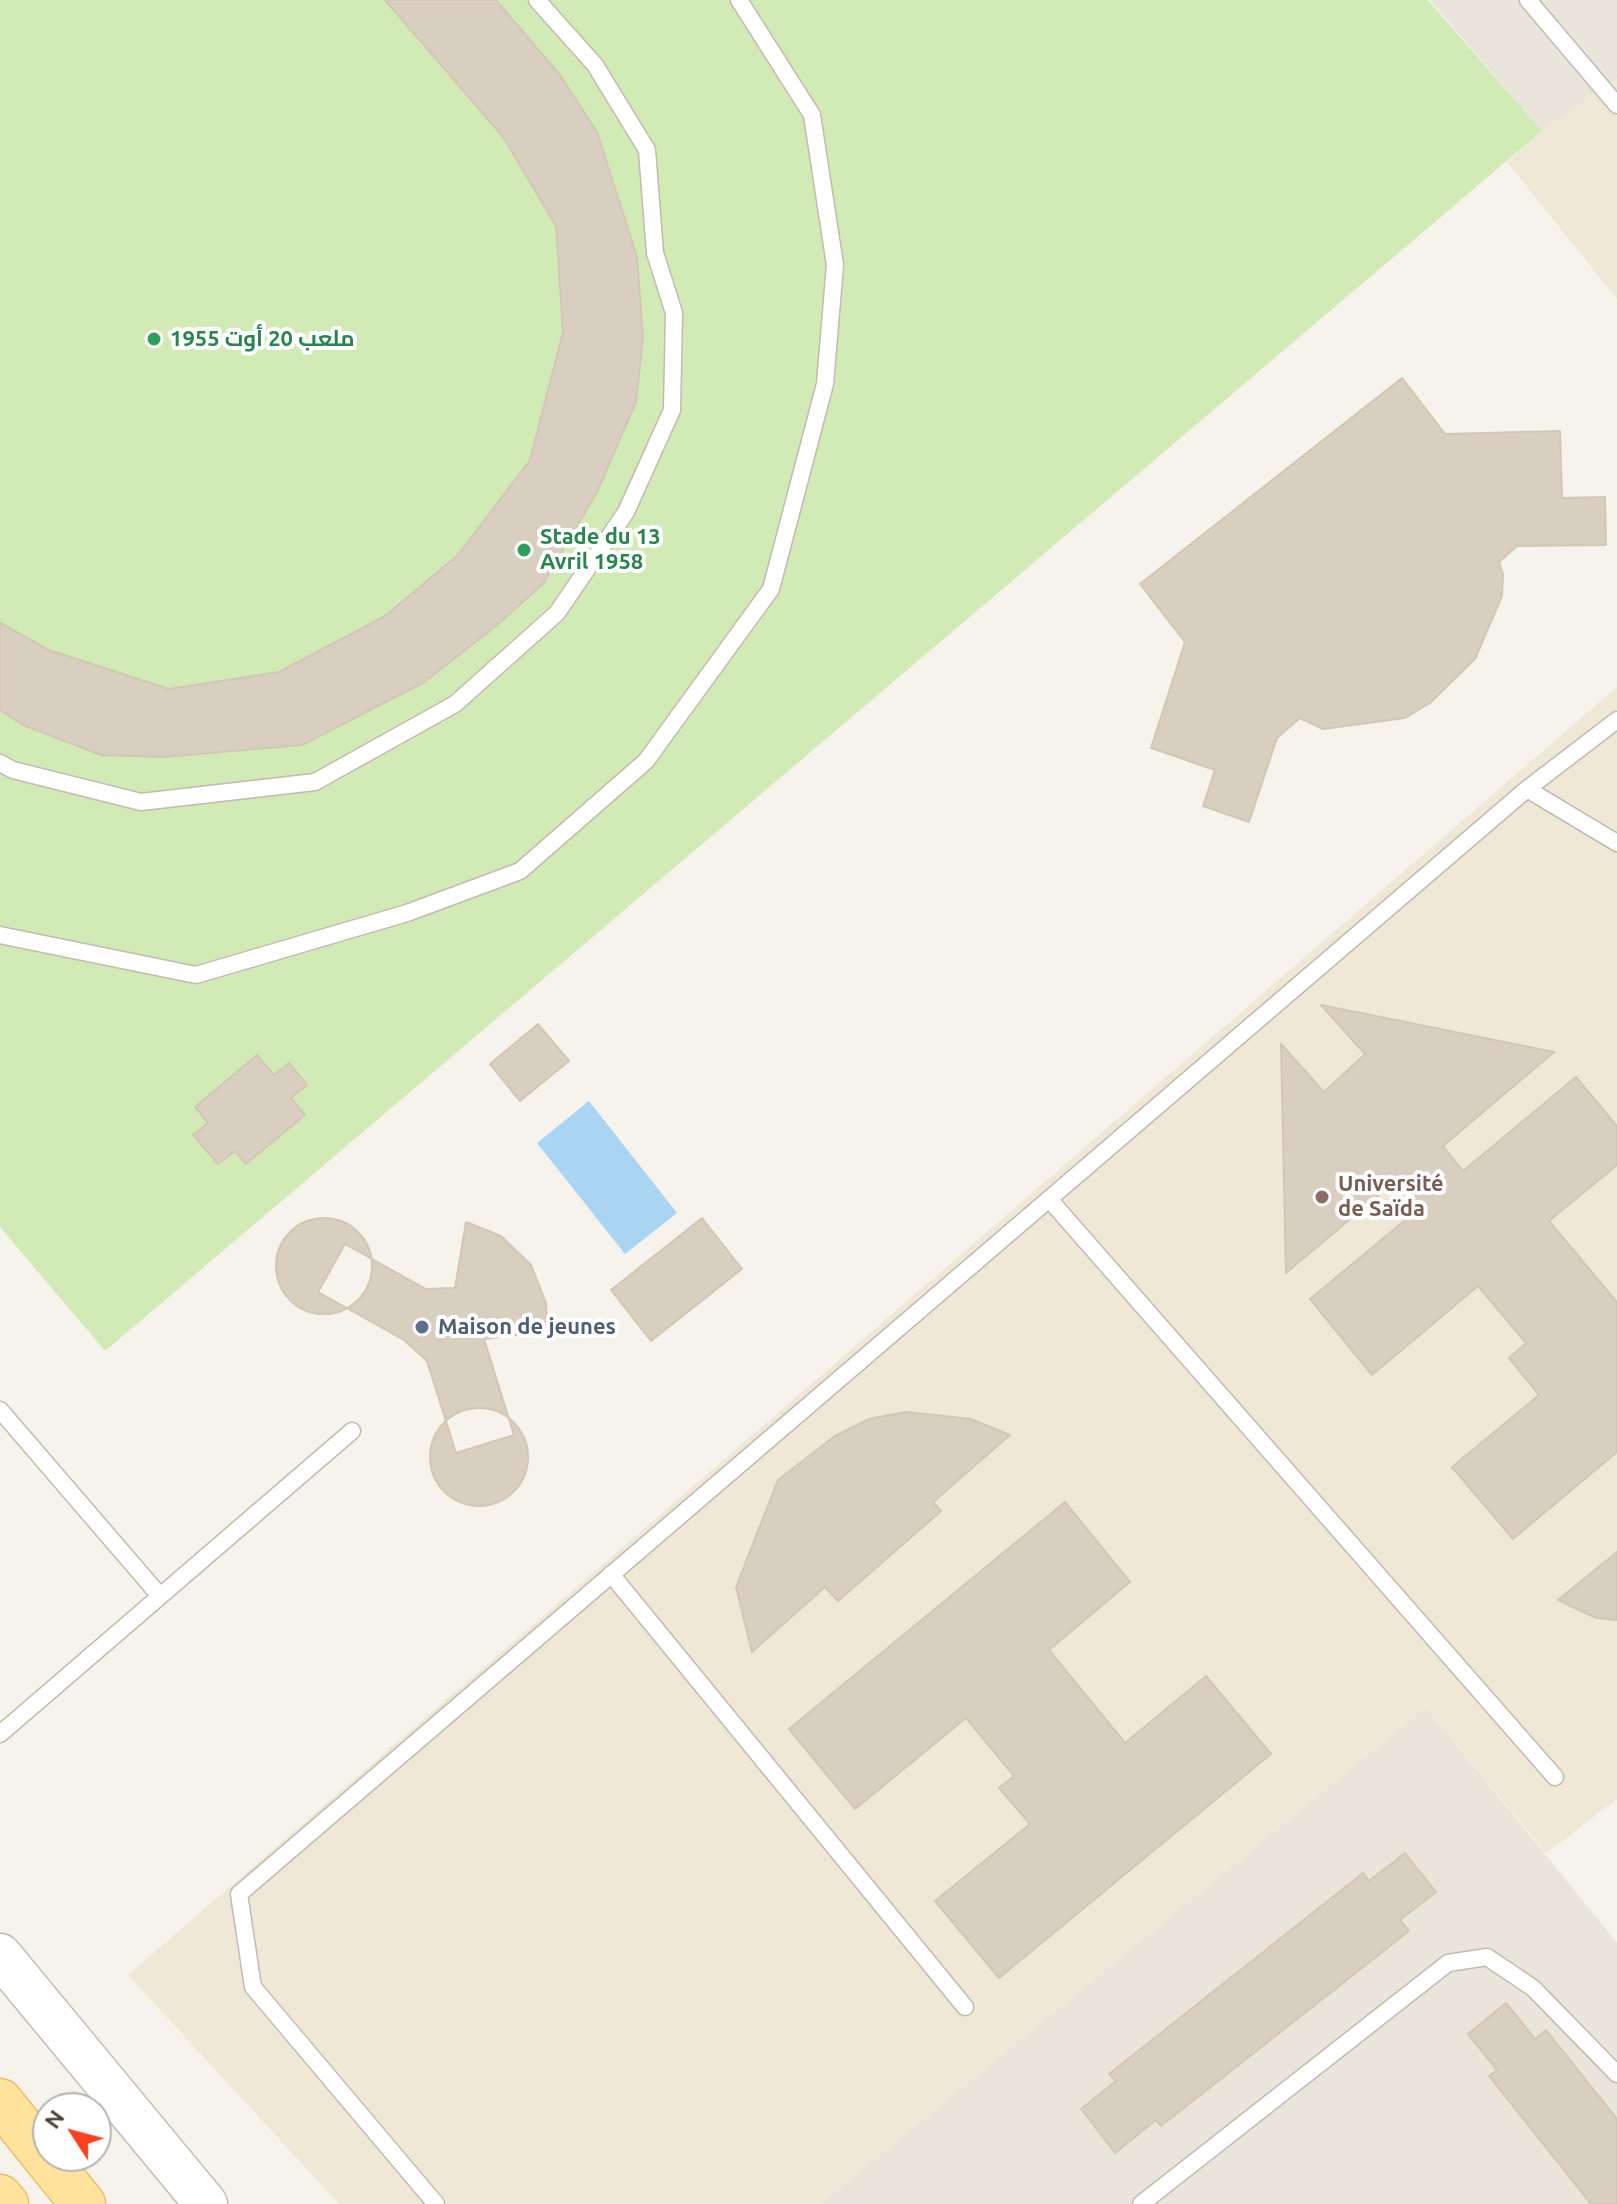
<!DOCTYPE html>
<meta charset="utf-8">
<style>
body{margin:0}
#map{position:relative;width:1617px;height:2204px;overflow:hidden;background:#f6f3ec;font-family:Ubuntu,sans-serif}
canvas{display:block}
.north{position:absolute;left:32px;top:2092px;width:80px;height:80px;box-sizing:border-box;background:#fff;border:2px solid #b7b4b0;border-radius:50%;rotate:306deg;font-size:22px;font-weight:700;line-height:32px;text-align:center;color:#4b4439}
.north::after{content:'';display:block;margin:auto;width:28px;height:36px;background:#fc3f1d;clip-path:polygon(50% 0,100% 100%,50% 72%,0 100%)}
</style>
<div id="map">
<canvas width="1617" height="2204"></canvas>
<div class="north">N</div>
</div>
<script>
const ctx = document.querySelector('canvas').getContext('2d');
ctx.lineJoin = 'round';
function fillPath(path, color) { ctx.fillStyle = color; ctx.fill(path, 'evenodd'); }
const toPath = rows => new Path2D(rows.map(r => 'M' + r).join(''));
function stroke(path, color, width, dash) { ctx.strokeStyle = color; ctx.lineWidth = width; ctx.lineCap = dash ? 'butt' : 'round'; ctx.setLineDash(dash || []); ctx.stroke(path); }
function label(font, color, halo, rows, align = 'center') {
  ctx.font = font + ' Ubuntu,Cairo,sans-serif'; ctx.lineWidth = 8; ctx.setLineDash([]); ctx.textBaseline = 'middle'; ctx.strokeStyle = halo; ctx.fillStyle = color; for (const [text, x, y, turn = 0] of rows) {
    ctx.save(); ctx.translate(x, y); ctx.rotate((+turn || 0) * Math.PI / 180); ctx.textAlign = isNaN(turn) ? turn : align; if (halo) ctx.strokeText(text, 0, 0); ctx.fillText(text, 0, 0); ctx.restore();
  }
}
fillPath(toPath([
 [1430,0,1617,0,1617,79,1542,131],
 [1426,1707,1617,1943,1617,2204,820,2204]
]), '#eae5da');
fillPath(toPath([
 [1617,79,1617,299,1507,162,1542,131],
 [1617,687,1617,1799,1546,1853,1426,1707,820,2204,339,2204,128,1975]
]), '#efe8d6');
fillPath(toPath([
 [0,0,1428,0,1542,131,105,1351,0,1227]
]), '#d2eab5');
fillPath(toPath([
 [589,1101,677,1213,625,1254,537,1143]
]), '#a9d4f2');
const building = toPath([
 [385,0,496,0,560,75,597,132,637,257,643,337,636,402,597,492,543,584,496,626,423,683,302,745,164,757,101,755,23,725,0,710,0,623,49,650,169,689,279,672,385,616,458,555,530,460,563,332,556,226,504,138,385,0],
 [1402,378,1445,434,1560,431,1562,498,1605,497,1606,545,1517,546,1499,562,1503,574,1502,596,1475,659,1430,703,1405,718,1323,729,1300,718,1277,738,1249,822,1203,806,1215,770,1151,748,1185,642,1140,584,1402,378],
 [1321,1005,1554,1052,1443,1146,1463,1171,1576,1077,1617,1126,1617,1165,1549,1221,1617,1302,1617,1452,1513,1539,1452,1467,1539,1395,1509,1358,1526,1343,1478,1286,1372,1375,1310,1299,1421,1207,1398,1179,1286,1273,1281,1044,1324,1092,1365,1054,1321,1005],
 [538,1024,569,1061,520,1101,490,1064,538,1024],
 [257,1055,274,1075,289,1063,307,1085,291,1098,305,1115,246,1164,235,1151,218,1164,193,1135,208,1123,195,1107,257,1055],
 [702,1218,742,1269,651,1341,611,1290,702,1218],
 '276 1266a48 48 0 1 1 96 0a48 48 0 1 1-96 0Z',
 [466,1222,501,1236,531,1265,546,1303,547,1331,484,1339,514,1435,456,1453,427,1361,404,1340,318,1292,345,1244,426,1289,455,1288,466,1222],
 '430 1457a49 49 0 1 1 98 0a49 49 0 1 1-98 0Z',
 [906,1412,971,1419,1010,1435,933,1502,941,1511,838,1601,825,1587,752,1652,736,1587,778,1480,835,1436,869,1419,906,1412],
 [1065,1502,1130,1582,1049,1650,1125,1743,1206,1676,1271,1754,999,1978,935,1901,1030,1824,999,1788,1014,1776,966,1718,855,1809,789,1729,1065,1502],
 [1617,1552,1617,1620,1596,1618,1558,1600,1617,1552],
 [1405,1853,1436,1892,1400,1920,1409,1931,1161,2126,1156,2120,1115,2153,1081,2109,1116,2081,1109,2074,1363,1873,1369,1881,1405,1853],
 [1506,2003,1535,2039,1546,2030,1617,2119,1617,2204,1591,2204,1489,2076,1497,2070,1468,2034,1506,2003]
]);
fillPath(building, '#d8cfc1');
stroke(building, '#d3c7b4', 2);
const service = toPath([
 [1528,0,1617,105],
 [0,763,13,770,141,802,315,782,455,704,557,613,626,512,672,410,674,313,655,253,647,150,595,65,537,0],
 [1527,789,1617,843],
 [0,935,196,975,407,913,520,871,646,761,771,589,825,384,835,265,812,115,739,0],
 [1049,1199,1555,1777],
 [0,1410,160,1596],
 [611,1574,965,2007],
 [0,1734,352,1431],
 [436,2204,253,1987,239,1894,1527,789,1617,720],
 [1141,2204,1448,1963,1487,1957,1533,1988,1617,2074]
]);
const tertiary = toPath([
 [0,1955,206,2204]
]);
const primary = toPath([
 [0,2101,83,2204],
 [0,2197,6,2204]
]);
stroke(service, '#c2bbae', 19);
stroke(tertiary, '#c2bbae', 45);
stroke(primary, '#e6c16a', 47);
stroke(service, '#fff', 16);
stroke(tertiary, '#fff', 42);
stroke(primary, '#ffe39c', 44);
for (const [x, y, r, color] of [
 [154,339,8,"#2e9e5b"],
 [524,550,8,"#2e9e5b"],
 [1322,1197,8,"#8d6e63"],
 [422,1327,8,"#5c6f8a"]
]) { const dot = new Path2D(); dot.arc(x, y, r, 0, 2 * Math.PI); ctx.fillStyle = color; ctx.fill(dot); stroke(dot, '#fff', 3); }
label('bold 22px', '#27864d', '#fff', [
 ["ملعب 20 أوت 1955",170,339],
 ["Stade du 13",540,537],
 ["Avril 1958",540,562]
], 'left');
label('bold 22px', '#785e54', '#fff', [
 ["Université",1338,1184],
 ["de Saïda",1338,1209]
], 'left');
label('bold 22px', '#4e5e75', '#fff', [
 ["Maison de jeunes",438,1327]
], 'left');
</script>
